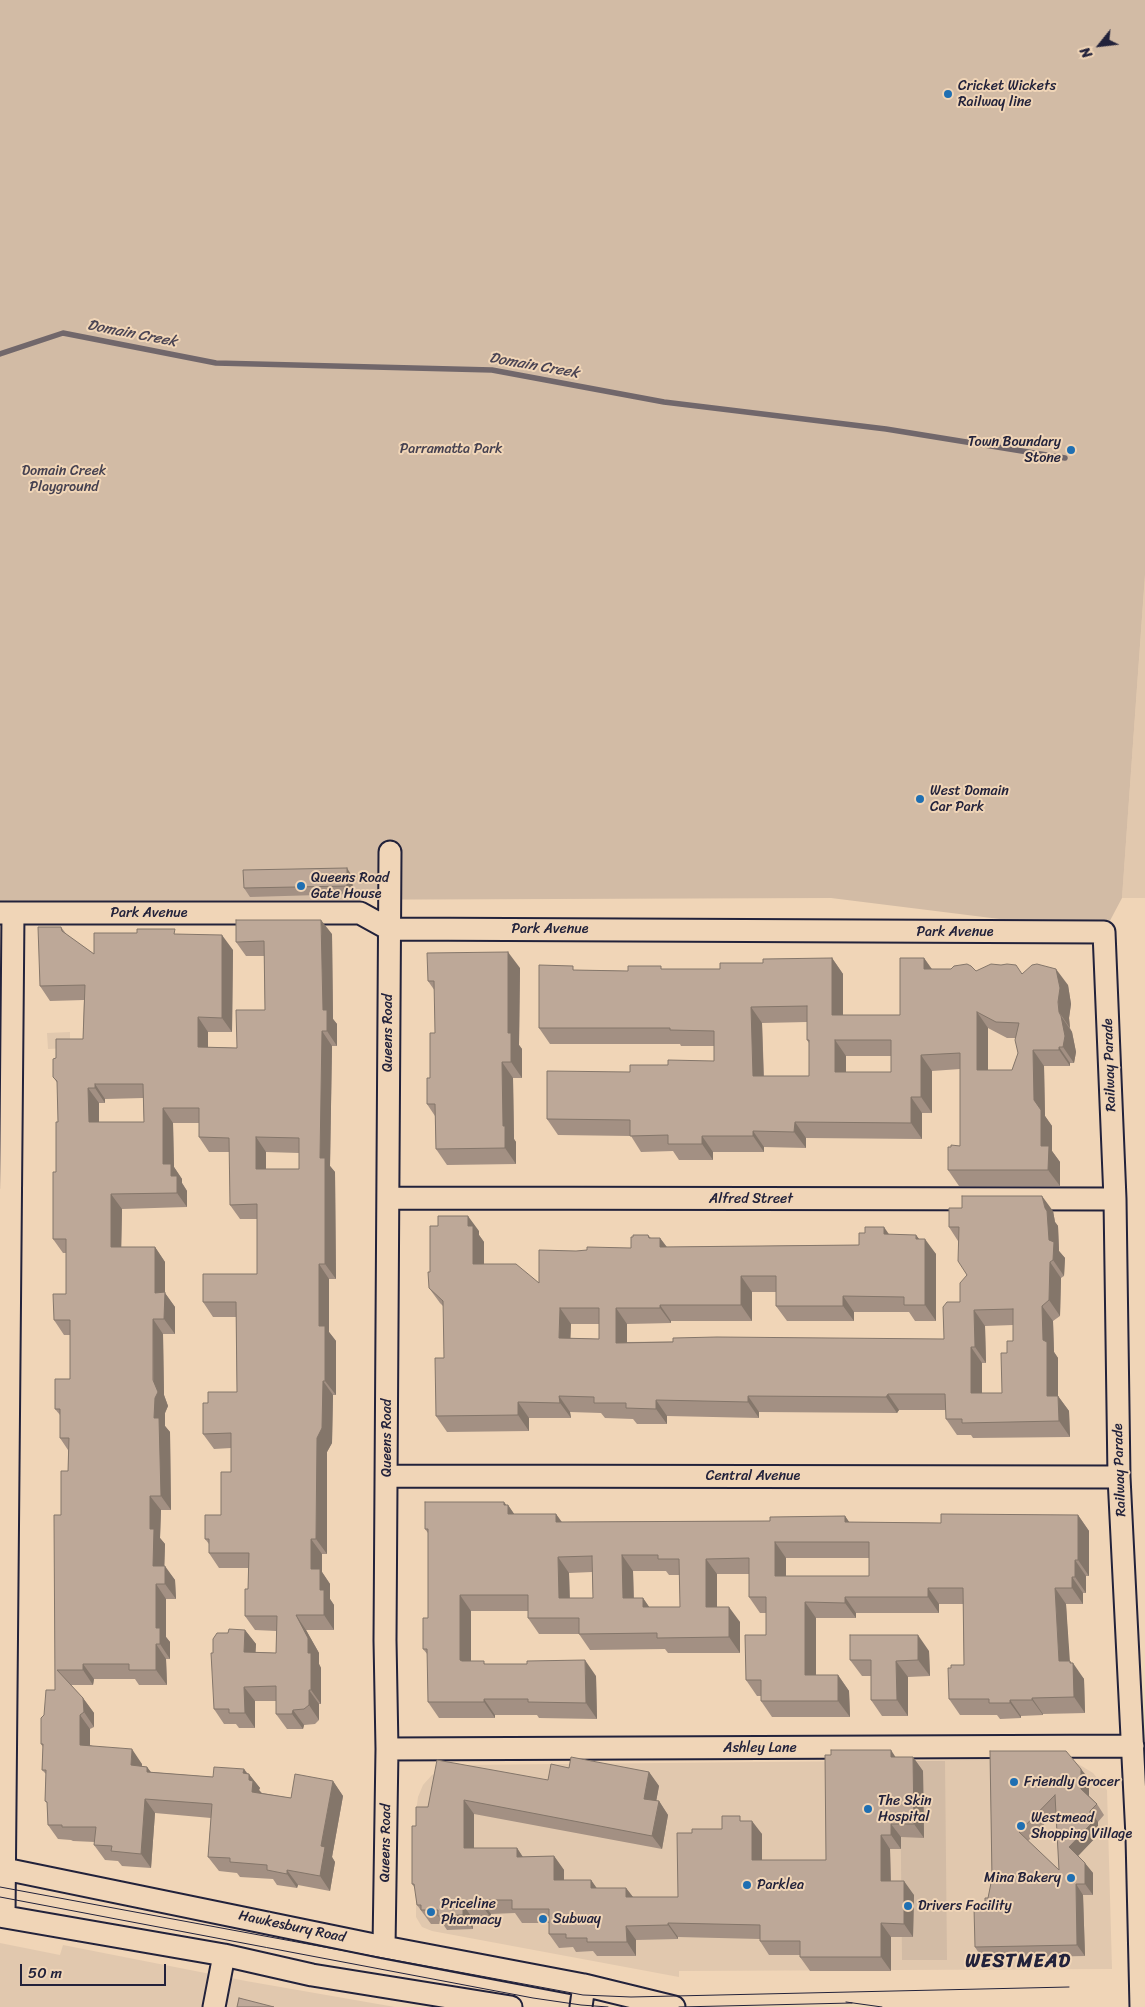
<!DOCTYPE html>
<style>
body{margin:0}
#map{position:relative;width:1145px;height:2007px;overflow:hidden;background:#f0d5b7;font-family:Sriracha,sans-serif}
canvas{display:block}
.north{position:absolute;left:1075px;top:20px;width:50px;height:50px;-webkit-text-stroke:4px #f0d5b7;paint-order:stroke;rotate:241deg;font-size:14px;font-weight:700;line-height:20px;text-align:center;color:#22223b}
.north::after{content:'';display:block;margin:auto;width:18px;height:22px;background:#22223b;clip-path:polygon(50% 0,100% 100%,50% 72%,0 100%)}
.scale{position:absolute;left:20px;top:1964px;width:146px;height:22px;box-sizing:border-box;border:2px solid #22223b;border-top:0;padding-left:6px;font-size:15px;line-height:18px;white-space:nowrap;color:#22223b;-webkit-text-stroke:4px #f0d5b7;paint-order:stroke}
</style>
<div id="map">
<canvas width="1145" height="2007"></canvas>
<div class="north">N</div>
<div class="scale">50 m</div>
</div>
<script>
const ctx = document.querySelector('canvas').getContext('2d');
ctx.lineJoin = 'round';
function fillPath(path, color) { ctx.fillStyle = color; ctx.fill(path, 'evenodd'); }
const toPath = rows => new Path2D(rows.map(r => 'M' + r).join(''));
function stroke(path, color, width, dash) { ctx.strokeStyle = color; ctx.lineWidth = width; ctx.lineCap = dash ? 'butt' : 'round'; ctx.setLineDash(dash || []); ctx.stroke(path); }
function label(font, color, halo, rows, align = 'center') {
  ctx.font = font + ' Sriracha,sans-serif'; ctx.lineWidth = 4; ctx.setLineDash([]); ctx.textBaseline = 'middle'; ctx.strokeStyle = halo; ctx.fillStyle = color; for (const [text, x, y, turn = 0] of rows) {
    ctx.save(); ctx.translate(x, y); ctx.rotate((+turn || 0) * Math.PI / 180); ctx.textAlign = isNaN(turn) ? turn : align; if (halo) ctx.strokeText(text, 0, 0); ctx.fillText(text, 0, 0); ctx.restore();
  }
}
fillPath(toPath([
 [1145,575,1145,898,1122,898],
 [70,1032,70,1048,48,1049,47,1033],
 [1070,1759,1093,1773,1107,1790,1112,1969,679,1971,679,1977,432,1931,422,1927,416,1917,416,1812,418,1797,423,1785,432,1775,445,1768,458,1765],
 [0,1943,60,1955,63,1945,246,1981,395,2007,0,2007]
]), '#e1c8ae');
fillPath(toPath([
 [0,0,1145,0,1145,575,1122,898,1104,932,831,898,0,901],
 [900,1761,945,1761,947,1960,902,1960]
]), '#d2bba5');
stroke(toPath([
 [0,354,63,333,216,363,492,370,664,402,886,429,1065,458]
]), '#71676b', 5.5);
const minor = toPath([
 [0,913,360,913,389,929,1104,932,1115,1199,1119,1477,1137,1837,1141,2007],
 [388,1198,1115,1199],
 [387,1476,1119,1477],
 [387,1749,1133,1746],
 [0,1868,384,1947,584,1985,674,2007],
 [0,1916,224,1955,312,1975,511,2007],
 [4,1916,13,913],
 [384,1947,387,1749,385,1640,390,852],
 [214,2007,224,1955],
 [581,2007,584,1985]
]);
stroke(minor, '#22223b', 25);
stroke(minor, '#f0d5b7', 21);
stroke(toPath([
 [0,1887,583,1995,631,1997,1069,1987],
 [0,1897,533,1998,581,2005,608,2007],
 [846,2002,882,2007],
 [679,2007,852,2003]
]), '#22223b', 1);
fillPath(toPath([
 [352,876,353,894,250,897,244,888],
 [61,927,67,935,94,954,178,934,233,950,232,1032,208,1032,208,1047,237,1048,265,1010,264,956,246,956,236,942,332,934,333,1019,337,1024,337,1046,332,1046,330,1166,335,1172,336,1279,329,1279,329,1332,336,1341,336,1395,333,1395,332,1443,327,1452,327,1554,322,1554,322,1572,330,1584,330,1599,334,1605,334,1630,306,1630,319,1653,319,1664,321,1668,321,1704,319,1704,319,1720,315,1724,304,1725,303,1729,287,1729,276,1714,276,1701,255,1701,255,1728,239,1728,236,1724,224,1724,214,1709,213,1653,228,1633,245,1630,256,1644,255,1652,276,1653,277,1631,255,1630,245,1616,248,1589,248,1568,219,1568,209,1553,209,1544,205,1539,221,1515,231,1472,231,1448,214,1449,203,1434,208,1403,237,1392,236,1317,213,1317,203,1302,257,1274,257,1219,240,1219,230,1205,230,1152,209,1152,199,1137,199,1123,173,1123,174,1167,182,1179,182,1183,187,1191,187,1207,122,1209,121,1247,155,1247,165,1262,165,1293,175,1307,175,1334,163,1334,164,1395,168,1406,165,1413,165,1426,170,1432,171,1510,161,1510,160,1538,165,1544,164,1566,175,1580,176,1599,166,1599,166,1637,170,1642,170,1659,166,1659,167,1685,139,1685,135,1679,94,1679,93,1685,71,1685,83,1698,94,1713,94,1727,90,1729,90,1745,142,1764,142,1766,147,1767,151,1772,213,1777,244,1769,260,1788,259,1790,262,1793,291,1798,333,1781,343,1796,332,1857,335,1862,330,1891,298,1885,297,1888,277,1885,273,1879,240,1877,237,1873,219,1871,208,1857,211,1818,155,1813,151,1868,122,1866,118,1861,105,1860,94,1845,95,1842,73,1841,71,1840,58,1839,48,1825,47,1803,45,1801,46,1774,42,1770,43,1747,41,1744,44,1715,55,1690,61,1515,68,1471,68,1450,60,1438,60,1415,55,1409,70,1379,70,1335,64,1335,54,1320,66,1294,66,1253,63,1253,53,1239,56,1172,58,1122,58,1084,53,1077,56,1058,83,1039,84,1000,50,1001,40,986],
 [143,1098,144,1122,99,1122,99,1103,105,1103,105,1099],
 [266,1152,299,1153,299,1169,266,1169],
 [832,958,843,974,843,1015,900,1015,924,958,932,969,1022,973,1068,985,1071,1004,1069,1018,1070,1028,1072,1032,1076,1052,1074,1063,1070,1063,1070,1066,1044,1066,1045,1116,1052,1126,1052,1151,1060,1162,1060,1186,959,1186,948,1170,951,1147,960,1146,960,1069,932,1071,932,1113,922,1113,922,1139,806,1138,806,1148,764,1147,764,1152,713,1152,713,1160,679,1160,673,1151,641,1152,631,1136,558,1135,547,1119,630,1072,668,1065,714,1061,714,1046,681,1046,680,1044,550,1044,539,1028,576,970,628,971,663,969,720,969,763,963],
 [807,1022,807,1040,809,1043,809,1076,764,1076,762,1023],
 [988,1028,1007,1038,1015,1038,1018,1053,1012,1070,988,1070],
 [846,1056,891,1056,891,1072,846,1072],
 [520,968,519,1045,522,1049,522,1078,513,1078,514,1139,516,1142,516,1164,447,1165,436,1149,435,1116,427,1104,435,1033,435,991,428,981],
 [1053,1211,1055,1222,1058,1226,1059,1251,1065,1258,1064,1276,1061,1278,1060,1316,1053,1321,1054,1352,1058,1358,1058,1396,1069,1411,1070,1437,973,1438,971,1435,957,1435,946,1419,946,1410,899,1410,897,1413,759,1412,759,1418,667,1416,667,1424,637,1424,633,1419,605,1418,601,1413,570,1412,571,1418,529,1418,529,1431,447,1432,436,1416,444,1358,444,1307,440,1303,429,1288,430,1272,479,1231,479,1235,484,1242,484,1264,539,1283,576,1251,631,1248,648,1235,651,1238,660,1238,667,1247,859,1245,889,1235,916,1235,919,1239,936,1254,936,1321,915,1321,909,1312,854,1312,854,1321,787,1321,776,1306,776,1292,752,1292,752,1321,671,1321,671,1323,627,1324,627,1342,944,1339,960,1302,967,1275,958,1241,949,1227],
 [571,1324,599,1324,599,1339,570,1338],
 [1013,1325,1013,1341,1007,1353,1002,1393,982,1393,982,1363,986,1363,985,1326],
 [507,1505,508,1505,514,1514,556,1514,562,1522,770,1521,845,1516,849,1522,941,1523,1078,1515,1089,1531,1089,1576,1086,1576,1086,1593,1083,1593,1083,1604,1066,1604,1069,1661,1084,1679,1085,1713,1043,1714,1043,1715,1021,1716,1021,1718,1000,1719,997,1715,960,1715,949,1699,951,1668,964,1665,963,1604,939,1604,939,1613,856,1613,856,1618,816,1618,816,1675,838,1675,849,1691,850,1717,772,1717,761,1701,761,1696,757,1696,746,1680,766,1635,766,1613,760,1613,749,1597,749,1574,717,1574,717,1607,740,1622,740,1653,668,1653,665,1649,590,1650,579,1634,539,1634,528,1618,528,1611,471,1611,471,1661,486,1664,596,1676,597,1719,539,1718,537,1715,495,1715,495,1718,439,1718,428,1702,428,1655,423,1649,428,1618,428,1533,425,1529],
 [786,1558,869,1558,869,1576,786,1576],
 [633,1571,666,1571,669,1575,680,1575,680,1607,649,1607,643,1598,634,1598],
 [592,1572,593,1598,570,1598,569,1573],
 [929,1651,930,1676,908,1677,908,1716,882,1716,871,1700,871,1676,862,1676,850,1660],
 [990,1751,1089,1779,1089,1796,1097,1804,1104,1815,1098,1822,1098,1835,1078,1856,1093,1873,1093,1895,1083,1895,1085,1956,982,1958,975,1947,985,1908,988,1898,992,1878],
 [1056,1812,1059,1870,1028,1841],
 [896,1757,913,1757,923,1771,924,1838,901,1837,901,1849,890,1849,891,1881,914,1895,913,1937,891,1937,891,1971,810,1971,800,1957,800,1955,769,1955,760,1941,760,1939,678,1937,678,1939,636,1940,636,1956,597,1956,593,1951,576,1952,573,1947,559,1948,549,1934,549,1923,522,1923,515,1913,491,1914,491,1918,472,1918,473,1929,447,1930,443,1924,431,1924,417,1905,415,1888,412,1884,416,1826,428,1807,548,1780,569,1768,649,1772,659,1786,656,1801,659,1801,668,1815,662,1849,474,1814,474,1848,517,1848,523,1857,554,1856,564,1870,564,1880,591,1880,596,1888,626,1888,633,1897,678,1897,692,1833,722,1829,743,1821,762,1834,762,1860,826,1860]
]), '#a39083');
fillPath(toPath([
 [347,868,352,876,353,894,347,886],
 [321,920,332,934,333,1019,337,1024,337,1046,327,1031,323,1010],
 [222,935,233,950,232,1032,222,1018],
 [508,952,520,968,519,1045,522,1049,522,1078,511,1062,508,1033],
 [832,958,843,974,843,1031,832,1015],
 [924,958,935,974,924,969],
 [1056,969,1068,985,1071,1004,1069,1018,1070,1028,1059,1012],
 [751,1007,762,1023,764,1092,753,1076],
 [977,1012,988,1028,988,1086,977,1070],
 [1061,1016,1072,1032,1076,1052,1074,1063,1063,1047],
 [198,1017,208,1032,208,1062,198,1047],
 [322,1031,332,1046,330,1166,335,1172,336,1279,325,1264,320,1158],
 [835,1040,846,1056,846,1088,835,1072],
 [1059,1047,1070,1063,1070,1066,1059,1050],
 [1033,1050,1044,1066,1045,1116,1052,1126,1052,1151,1060,1162,1060,1186,1048,1170,1041,1146,1034,1100],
 [921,1055,932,1071,932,1113,921,1097],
 [502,1062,513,1078,514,1139,516,1142,516,1164,505,1148,503,1126],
 [95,1084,105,1099,105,1103,95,1088],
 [88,1088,99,1103,99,1137,89,1122],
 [911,1097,922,1113,922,1139,911,1123],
 [163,1108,173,1123,174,1167,182,1179,182,1183,187,1191,187,1207,177,1193,163,1164],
 [795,1122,806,1138,806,1148,794,1132],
 [753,1131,764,1147,764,1152,753,1136],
 [702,1136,713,1152,713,1160,702,1144],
 [256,1137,266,1152,266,1184,256,1169],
 [111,1194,122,1209,121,1262,111,1247],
 [1042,1196,1053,1211,1055,1222,1058,1226,1059,1251,1065,1258,1064,1276,1053,1260,1049,1240,1045,1208],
 [468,1216,479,1231,479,1235,484,1242,484,1280,473,1264,468,1226],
 [884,1227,895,1243,884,1234],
 [916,1235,925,1247,925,1239,936,1254,936,1321,925,1305],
 [660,1238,671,1253,660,1247],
 [155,1247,165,1262,165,1293,175,1307,175,1334,164,1319,155,1293],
 [1050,1262,1061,1278,1060,1316,1049,1300],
 [319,1264,329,1279,329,1332,336,1341,336,1395,325,1381,319,1326],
 [741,1276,752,1292,752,1321,741,1305],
 [843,1296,854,1312,854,1321,843,1306],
 [660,1305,671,1321,671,1323,660,1308],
 [1042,1306,1053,1321,1054,1352,1058,1358,1058,1412,1047,1396,1043,1340],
 [560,1308,571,1324,570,1354,559,1338],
 [616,1308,627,1324,627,1358,616,1343],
 [974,1310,985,1326,986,1363,975,1347],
 [153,1319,163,1334,164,1395,168,1406,165,1413,165,1426,170,1432,171,1510,161,1496,154,1418],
 [971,1347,982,1363,982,1409,971,1393],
 [323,1381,333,1395,332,1443,327,1452,327,1554,316,1539,317,1438],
 [888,1394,899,1410,897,1413,886,1397],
 [559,1396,570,1412,571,1418,560,1403],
 [748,1396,759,1412,759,1418,748,1402],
 [1058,1396,1069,1411,1070,1437,1059,1421],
 [656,1400,667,1416,667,1424,656,1409],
 [518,1402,529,1418,529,1431,518,1415],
 [150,1496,161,1510,160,1538,165,1544,164,1581,153,1566,150,1529],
 [504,1502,508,1507,508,1505,519,1521,508,1514,504,1505],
 [556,1514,567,1530,556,1522],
 [1078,1515,1089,1531,1089,1576,1078,1560],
 [845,1516,856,1532,845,1522],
 [311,1539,322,1554,322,1572,330,1584,330,1599,334,1605,334,1630,324,1615,320,1590,311,1569],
 [775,1542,786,1558,786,1592,775,1576],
 [622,1555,633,1571,634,1614,623,1598],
 [558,1557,569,1573,570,1614,559,1598],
 [706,1559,717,1574,717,1622,706,1607],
 [1075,1560,1086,1576,1086,1593,1075,1577],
 [165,1566,175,1580,176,1599,165,1584],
 [1072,1577,1083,1593,1083,1604,1072,1588],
 [156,1584,166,1599,166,1637,170,1642,170,1659,160,1644,156,1628],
 [928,1588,939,1604,939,1613,928,1597],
 [1055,1588,1066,1604,1071,1677,1059,1661],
 [460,1595,471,1611,471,1676,460,1660],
 [845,1597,856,1613,856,1618,845,1603],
 [643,1598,654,1614,643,1607],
 [805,1602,816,1618,816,1691,805,1675],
 [729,1607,740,1622,740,1653,729,1637],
 [296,1615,306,1630,319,1653,319,1664,321,1668,321,1704,311,1690,308,1653],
 [245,1630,256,1644,255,1666,244,1652],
 [918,1635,929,1651,930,1676,918,1660],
 [156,1644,166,1659,167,1685,156,1670],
 [585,1660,596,1676,597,1719,586,1703],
 [896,1661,908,1677,908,1716,897,1700],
 [1070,1661,1073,1665,1073,1663,1084,1679,1085,1713,1074,1697],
 [83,1664,94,1679,93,1685,83,1670],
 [838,1675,849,1691,850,1717,838,1701],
 [244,1687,255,1701,255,1728,245,1713],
 [309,1690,319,1704,319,1720,309,1705],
 [83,1698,94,1713,94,1727,84,1712],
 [1032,1698,1043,1714,1043,1715,1032,1700],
 [484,1699,495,1715,495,1718,484,1702],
 [1010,1700,1021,1716,1021,1718,1010,1703],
 [293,1710,304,1725,303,1729,292,1714],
 [80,1715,90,1729,90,1759,80,1745],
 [132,1749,142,1764,141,1780,131,1765],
 [891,1750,900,1764,891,1757],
 [913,1757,923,1771,924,1838,914,1824],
 [147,1767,157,1781,147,1772],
 [244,1769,249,1777,249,1774,260,1788,259,1790,263,1795,252,1792,243,1773],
 [1081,1769,1089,1779,1089,1800,1081,1789],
 [649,1772,659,1786,654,1813,644,1799],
 [333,1781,343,1796,332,1857,335,1862,330,1891,320,1876,321,1846],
 [145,1799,155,1813,151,1868,141,1854],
 [464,1800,474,1814,474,1862,464,1848],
 [659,1801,668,1815,662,1849,652,1836],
 [1090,1811,1098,1822,1098,1835,1076,1858,1069,1847],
 [752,1821,762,1834,762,1874,752,1860],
 [891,1824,901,1837,901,1849,891,1835],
 [881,1835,890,1849,891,1895,881,1881],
 [517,1848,526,1862,517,1857],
 [554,1856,564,1870,564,1894,554,1880],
 [1085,1863,1093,1873,1093,1895,1085,1884],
 [287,1870,298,1885,297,1888,287,1874],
 [591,1880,601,1894,591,1888],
 [904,1881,914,1895,913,1937,904,1924],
 [1076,1884,1083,1895,1085,1956,1077,1945],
 [626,1888,636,1901,626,1897],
 [481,1900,491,1914,491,1918,481,1904],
 [463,1904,472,1918,473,1929,463,1915],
 [668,1923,678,1937,678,1939,668,1925],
 [881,1923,891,1937,891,1971,881,1957],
 [626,1926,636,1940,636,1956,627,1942]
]), '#84766a');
const building = toPath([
 [347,868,347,886,244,888,243,870,347,868],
 [236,920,321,920,323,1010,327,1010,327,1031,322,1031,320,1158,325,1158,325,1264,319,1264,319,1326,325,1326,325,1381,323,1381,322,1428,317,1438,316,1539,311,1539,311,1569,320,1569,320,1590,324,1590,324,1615,296,1615,308,1638,308,1653,311,1653,311,1690,309,1690,309,1705,304,1709,293,1710,292,1714,276,1714,276,1686,244,1687,245,1713,229,1713,229,1709,214,1709,211,1653,213,1653,213,1639,217,1633,228,1633,229,1629,245,1630,244,1652,276,1653,277,1616,245,1616,245,1589,248,1589,249,1553,209,1553,209,1539,205,1539,205,1515,221,1515,221,1472,231,1472,231,1433,203,1434,203,1403,208,1403,208,1392,237,1392,236,1302,203,1302,203,1274,257,1274,257,1204,230,1205,229,1138,199,1137,199,1108,163,1108,163,1164,171,1164,171,1176,177,1176,177,1193,111,1194,111,1247,155,1247,155,1293,165,1292,164,1319,153,1319,153,1380,158,1392,155,1398,154,1418,159,1418,161,1496,150,1496,150,1529,154,1529,153,1566,165,1566,165,1584,156,1584,156,1628,160,1628,160,1644,156,1644,156,1670,129,1670,129,1664,83,1664,83,1670,57,1670,83,1698,84,1712,80,1715,80,1745,132,1749,131,1765,147,1767,147,1772,213,1777,214,1767,244,1769,243,1773,249,1774,249,1780,253,1781,252,1792,291,1798,295,1774,333,1781,321,1846,325,1847,320,1876,287,1870,287,1874,267,1870,267,1865,230,1862,230,1858,208,1857,212,1804,145,1799,141,1854,111,1851,112,1846,94,1845,96,1827,62,1827,62,1825,48,1825,47,1802,45,1801,46,1770,42,1770,43,1744,41,1744,41,1718,44,1715,46,1690,55,1690,54,1515,61,1515,61,1471,68,1471,69,1438,60,1438,60,1409,55,1409,55,1379,70,1379,70,1320,54,1320,53,1294,66,1294,66,1239,53,1239,53,1172,56,1172,56,1122,58,1122,57,1081,53,1077,53,1059,56,1058,56,1039,83,1039,85,985,40,986,38,927,61,927,62,931,94,954,94,933,137,933,137,929,175,929,174,934,222,935,222,1018,198,1017,198,1047,237,1048,236,1010,265,1010,264,941,236,942,236,920],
 [95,1084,143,1084,144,1122,89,1122,88,1088,95,1088,95,1084],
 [256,1137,299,1138,299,1169,256,1169,256,1137],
 [508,952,508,1033,511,1033,511,1062,502,1062,503,1126,505,1126,505,1148,436,1149,435,1104,427,1104,427,1078,430,1078,430,1033,435,1033,434,981,428,981,427,953,508,952],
 [832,958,832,1015,900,1015,900,958,924,958,924,969,951,969,954,966,967,964,971,966,976,971,991,964,1001,965,1007,964,1016,965,1022,974,1032,965,1037,964,1056,969,1060,988,1058,1002,1059,1012,1061,1016,1065,1036,1063,1047,1059,1047,1059,1050,1033,1050,1034,1100,1041,1110,1041,1146,1049,1146,1048,1170,948,1170,948,1147,951,1147,951,1145,960,1146,960,1053,921,1055,921,1097,911,1097,911,1123,795,1122,794,1132,753,1131,753,1136,702,1136,702,1144,668,1144,668,1135,630,1136,630,1120,547,1119,547,1071,630,1072,630,1065,668,1065,668,1060,714,1061,714,1031,670,1030,670,1028,539,1028,539,965,573,966,573,970,628,971,628,966,661,966,661,969,720,969,720,963,763,963,763,959,832,958],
 [807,1006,807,1040,809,1040,809,1076,753,1076,751,1007,807,1006],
 [977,1012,996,1022,1019,1023,1015,1040,1018,1053,1012,1070,977,1070,977,1012],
 [835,1040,891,1040,891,1072,835,1072,835,1040],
 [962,1196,1042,1196,1045,1208,1047,1211,1049,1240,1054,1242,1053,1260,1050,1262,1049,1300,1042,1306,1043,1340,1047,1342,1047,1396,1058,1396,1059,1421,962,1423,962,1419,946,1419,945,1394,888,1394,886,1397,748,1396,748,1402,656,1400,656,1409,626,1408,626,1403,594,1403,594,1397,559,1396,560,1403,518,1402,518,1415,436,1416,435,1358,444,1358,443,1301,429,1288,428,1272,430,1272,430,1226,438,1226,438,1216,468,1216,468,1226,473,1226,473,1264,516,1264,539,1283,539,1250,576,1251,587,1250,587,1247,631,1248,631,1237,633,1237,633,1235,648,1235,649,1238,660,1238,660,1247,859,1245,859,1233,865,1233,865,1227,884,1227,884,1234,916,1235,916,1239,925,1239,925,1305,904,1305,904,1297,843,1296,843,1306,776,1306,776,1276,741,1276,741,1305,660,1305,660,1308,616,1308,616,1343,673,1342,673,1338,717,1337,944,1339,943,1307,947,1302,960,1302,960,1283,967,1275,958,1261,959,1227,949,1227,949,1208,962,1208,962,1196],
 [560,1308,599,1308,599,1339,559,1338,560,1308],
 [1013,1309,1013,1341,1007,1341,1007,1353,1001,1353,1002,1393,971,1393,971,1347,975,1347,974,1310,1013,1309],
 [425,1502,504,1502,504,1505,508,1505,508,1514,556,1514,556,1522,770,1521,770,1517,845,1516,845,1522,941,1523,941,1514,1078,1515,1078,1560,1075,1560,1075,1577,1072,1577,1072,1588,1055,1588,1059,1661,1070,1661,1070,1663,1073,1663,1074,1697,1032,1698,1032,1700,1010,1700,1010,1703,989,1703,989,1699,949,1699,948,1668,951,1668,951,1665,964,1665,963,1588,928,1588,928,1597,845,1597,845,1603,805,1602,805,1675,838,1675,838,1701,761,1701,761,1680,746,1680,745,1635,766,1635,766,1597,749,1597,749,1558,706,1559,706,1607,729,1607,729,1637,657,1638,657,1633,579,1634,579,1618,528,1618,528,1595,460,1595,460,1660,462,1661,484,1661,484,1664,527,1664,527,1661,585,1660,586,1703,528,1702,528,1699,484,1699,484,1702,428,1702,427,1649,423,1649,423,1618,428,1618,428,1529,425,1529,425,1502],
 [775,1542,869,1542,869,1576,775,1576,775,1542],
 [622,1555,658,1555,658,1559,679,1559,680,1607,643,1607,643,1598,623,1598,622,1555],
 [592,1556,593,1598,559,1598,558,1557,592,1556],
 [850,1635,918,1635,918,1660,896,1661,897,1700,871,1700,871,1660,850,1660,850,1635],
 [831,1750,891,1750,891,1757,913,1757,914,1824,891,1824,891,1835,881,1835,881,1881,904,1881,904,1924,881,1923,881,1957,800,1957,800,1941,760,1941,760,1925,668,1923,668,1925,626,1926,627,1942,587,1942,587,1938,566,1938,566,1934,549,1934,549,1909,512,1909,512,1900,481,1900,481,1904,463,1904,463,1915,438,1916,438,1910,421,1910,421,1905,417,1905,414,1884,412,1884,412,1826,416,1826,416,1807,428,1807,437,1760,548,1780,551,1764,569,1768,571,1757,649,1772,644,1799,659,1801,652,1836,464,1800,464,1848,517,1848,517,1857,554,1856,554,1880,591,1880,591,1888,626,1888,626,1897,678,1897,677,1833,692,1833,692,1829,722,1829,722,1816,740,1816,740,1821,752,1821,752,1860,826,1860,825,1755,831,1755,831,1750],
 [990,1751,1066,1751,1081,1769,1081,1789,1097,1804,1090,1811,1091,1824,1069,1847,1085,1863,1085,1884,1076,1884,1077,1945,975,1947,974,1908,985,1908,985,1898,988,1898,992,1878,990,1751],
 [1055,1795,1059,1870,1019,1832,1055,1795],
 [239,1998,274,2007,237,2007,239,1998]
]);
fillPath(building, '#bda898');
stroke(building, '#84766a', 1);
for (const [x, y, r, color] of [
 [948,94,5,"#1f6fb2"],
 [1071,450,5,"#1f6fb2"],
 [920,799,5,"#1f6fb2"],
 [301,886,5,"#1f6fb2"],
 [1014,1782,5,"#1f6fb2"],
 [868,1809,5,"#1f6fb2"],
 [1021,1826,5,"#1f6fb2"],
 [1071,1878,5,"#1f6fb2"],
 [747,1885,5,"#1f6fb2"],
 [908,1906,5,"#1f6fb2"],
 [431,1912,5,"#1f6fb2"],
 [543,1919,5,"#1f6fb2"]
]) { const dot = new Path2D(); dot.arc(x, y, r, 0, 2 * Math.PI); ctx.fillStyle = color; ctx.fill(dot); stroke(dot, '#f0d5b7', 2); }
label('14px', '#22223b', '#f0d5b7', [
 ["Cricket Wickets",958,86],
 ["Railway line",958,102],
 ["Town Boundary",1061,442,"right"],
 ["Stone",1061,458,"right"],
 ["West Domain",930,791],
 ["Car Park",930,807],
 ["Queens Road",311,878],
 ["Gate House",311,894],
 ["Friendly Grocer",1024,1782],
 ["The Skin",878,1801],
 ["Hospital",878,1817],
 ["Westmead",1031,1818],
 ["Shopping Village",1031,1834],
 ["Mina Bakery",1061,1878,"right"],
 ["Parklea",757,1885],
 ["Priceline",441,1904],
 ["Pharmacy",441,1920],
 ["Drivers Facility",918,1906],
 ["Subway",553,1919]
], 'left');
label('14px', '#454150', '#f0d5b7', [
 ["Parramatta Park",451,449],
 ["Domain Creek",64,471],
 ["Playground",64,487]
]);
label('14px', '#22223b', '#f0d5b7', [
 ["Park Avenue",149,913],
 ["Park Avenue",550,929],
 ["Park Avenue",955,932],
 ["Queens Road",388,1033,-90],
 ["Railway Parade",1110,1065,-92],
 ["Alfred Street",751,1199],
 ["Queens Road",387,1438,-90],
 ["Railway Parade",1120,1470,-92],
 ["Central Avenue",753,1476],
 ["Ashley Lane",760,1748],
 ["Queens Road",386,1843,-89],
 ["Hawkesbury Road",292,1927,12]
]);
label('italic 15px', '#4a4453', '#f0d5b7', [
 ["Domain Creek",132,334,11],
 ["Domain Creek",534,366,10]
]);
ctx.letterSpacing = '1px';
label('bold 19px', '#22223b', '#f0d5b7', [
 ["WESTMEAD",1018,1962]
]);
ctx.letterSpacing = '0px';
</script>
